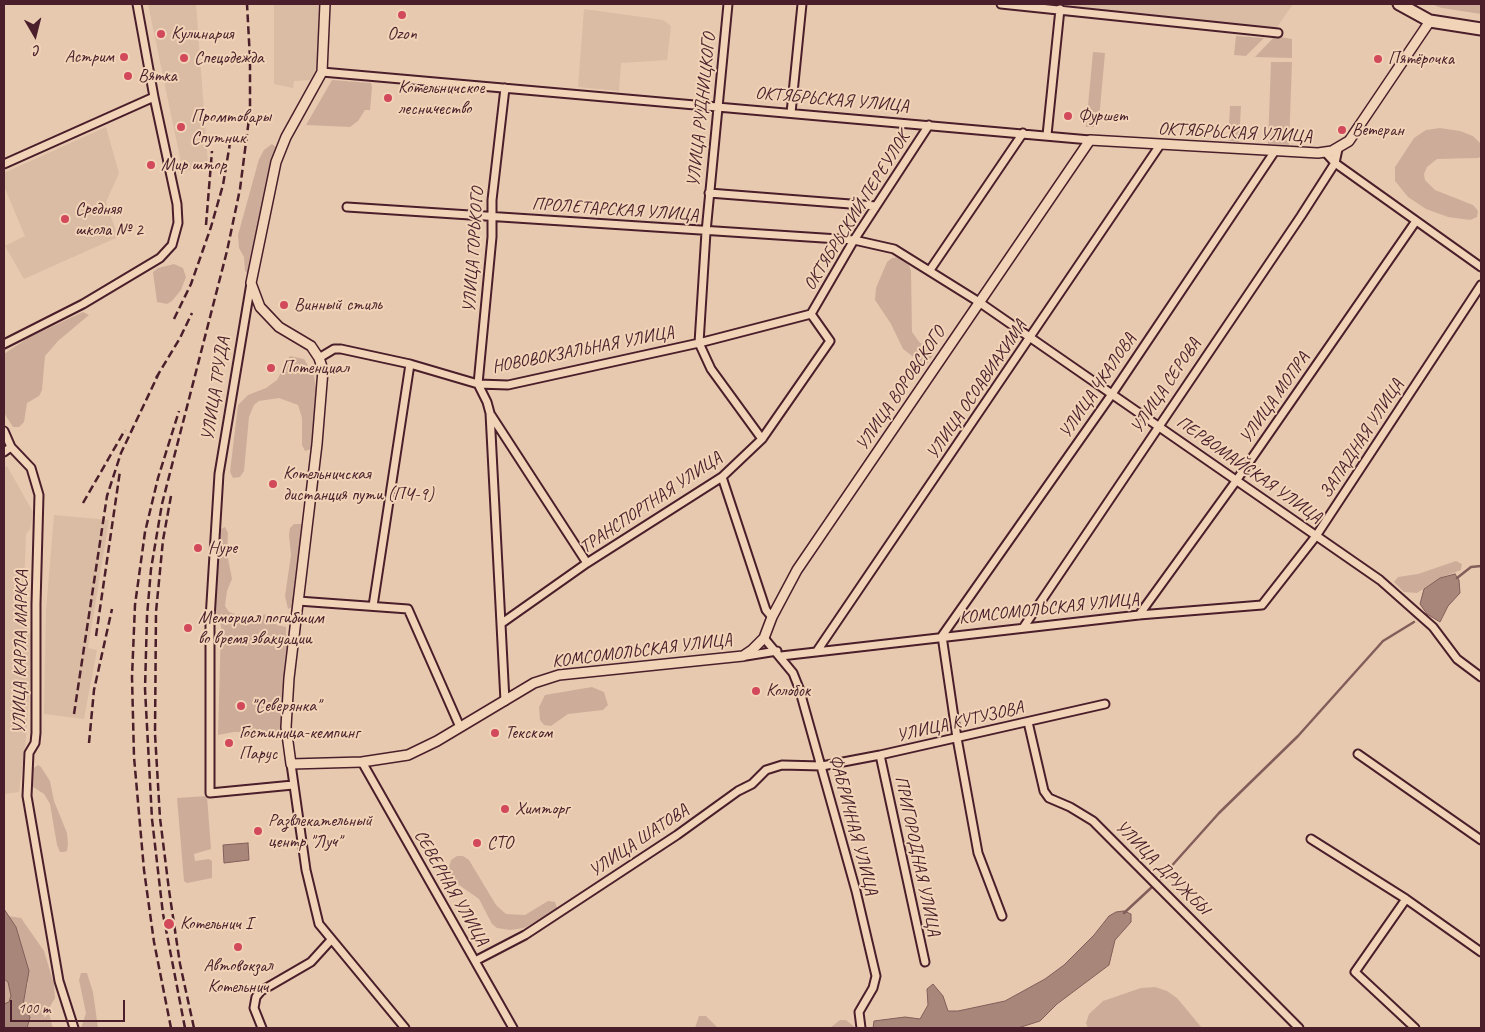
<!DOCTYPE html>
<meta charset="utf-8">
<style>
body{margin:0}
#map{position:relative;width:1485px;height:1032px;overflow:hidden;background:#e7c9af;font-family:Caveat,sans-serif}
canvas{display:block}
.frame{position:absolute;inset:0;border:5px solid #4a1f2b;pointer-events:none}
.north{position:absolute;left:10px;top:10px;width:50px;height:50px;-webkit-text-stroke:4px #f1d4b7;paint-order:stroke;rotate:172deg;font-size:14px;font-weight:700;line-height:20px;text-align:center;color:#4a1f2b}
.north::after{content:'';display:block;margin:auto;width:18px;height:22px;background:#4a1f2b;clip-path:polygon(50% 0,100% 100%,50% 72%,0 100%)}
.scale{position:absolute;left:10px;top:1000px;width:115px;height:22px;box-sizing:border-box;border:2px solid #4a1f2b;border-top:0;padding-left:6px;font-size:15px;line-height:18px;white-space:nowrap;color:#4a1f2b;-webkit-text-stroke:4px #f1d4b7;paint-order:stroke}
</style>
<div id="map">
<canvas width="1485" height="1032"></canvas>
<div class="frame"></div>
<div class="north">С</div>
<div class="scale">100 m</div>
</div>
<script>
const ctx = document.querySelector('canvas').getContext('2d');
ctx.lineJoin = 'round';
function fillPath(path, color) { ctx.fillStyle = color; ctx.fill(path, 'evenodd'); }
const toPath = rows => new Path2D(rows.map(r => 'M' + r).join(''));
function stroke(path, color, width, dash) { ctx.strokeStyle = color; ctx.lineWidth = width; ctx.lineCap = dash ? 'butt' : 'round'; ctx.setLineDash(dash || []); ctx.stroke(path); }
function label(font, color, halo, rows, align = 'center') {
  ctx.font = font + ' Caveat,sans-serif'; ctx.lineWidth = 4; ctx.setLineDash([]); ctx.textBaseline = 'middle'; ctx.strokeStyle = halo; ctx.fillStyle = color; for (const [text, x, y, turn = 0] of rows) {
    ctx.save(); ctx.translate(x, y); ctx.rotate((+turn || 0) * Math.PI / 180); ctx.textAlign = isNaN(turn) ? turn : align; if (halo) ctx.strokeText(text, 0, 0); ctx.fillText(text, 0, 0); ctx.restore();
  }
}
fillPath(toPath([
 [148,4,196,4,208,164,183,172],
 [274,4,319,4,317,68,310,80,294,81,293,88,274,84],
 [1063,4,1293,4,1275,30,1062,6],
 [584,9,663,20,671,26,667,60,621,63,619,91,578,87],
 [106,127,119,173,106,202,118,237,24,279,5,246,25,236,4,186,4,173],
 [7,466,33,512,30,529,26,534,23,613,33,642,26,738,19,792,4,794,4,468],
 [54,515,109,520,88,648,97,650,84,719,44,714,46,611]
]), '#dabba4');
fillPath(toPath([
 [1431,4,1481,4,1481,14,1442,8],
 [1236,36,1264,38,1246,56,1234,55],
 [1275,36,1292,39,1292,58,1255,57],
 [1093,52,1105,53,1099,120,1095,119,1094,127,1086,127],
 [1271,62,1292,62,1289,145,1268,144],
 [332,80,371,83,372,87,370,110,365,110,358,121,350,127,306,125],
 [1230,106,1241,106,1239,142,1228,141],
 [1440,128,1460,131,1473,136,1481,144,1481,155,1479,158,1437,159,1427,167,1424,174,1425,180,1435,190,1473,205,1478,211,1477,217,1470,220,1448,217,1426,209,1408,197,1395,181,1395,167,1414,138,1426,130],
 [272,144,277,148,257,227,252,269,247,273,245,271,244,257,239,248,238,235,259,159,264,150],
 [899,257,909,265,911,271,912,332,920,343,932,347,934,354,926,365,924,365,903,349,891,324,875,300,876,288,887,262,892,258],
 [174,264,183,268,186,277,181,290,172,301,167,304,157,302,153,272,158,268],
 [83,312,89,315,58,341,45,356,42,390,39,396,27,403,24,422,19,427,13,427,4,413,4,354,28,338],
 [290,356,304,359,314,376,317,396,311,449,305,451,302,445,302,418,298,405,279,398,259,401,254,405,249,417,244,471,240,477,233,478,230,472,238,405,248,395,266,388,277,380],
 [294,524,301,524,304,530,294,606,288,609,285,596,291,555,289,535,290,528],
 [225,527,228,533,227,553,232,579,227,591,225,606,229,612,235,614,255,616,268,614,274,618,277,625,286,627,286,638,289,647,285,659,281,732,234,732,218,735,221,626,214,608,219,530],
 [1456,561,1462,564,1461,570,1440,578,1417,593,1404,592,1394,582,1398,577,1418,574],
 [592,687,604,692,608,705,603,710,568,714,551,726,544,725,540,720,539,707,545,695],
 [38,765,41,767,50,781,54,801,67,833,68,844,67,851,64,852,60,852,57,845,50,804,44,794,30,785,30,771],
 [207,796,211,849,194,854,195,861,209,859,212,861,212,878,187,883,184,881,177,798],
 [457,856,463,856,469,860,496,905,506,914,525,915,548,901,555,902,557,908,552,913,524,928,510,930,497,928,492,924,479,899,452,880,449,867,451,860],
 [8,916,21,918,44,951,54,984,55,998,48,1010,53,1028,27,1028,30,1017,23,1005,28,983,16,927],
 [81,973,87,973,93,992,98,1028,81,1028,86,1013,79,980],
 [4,979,8,982,11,996,9,1002,4,1004],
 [1155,987,1167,991,1177,998,1202,1028,1088,1028,1086,1023,1089,1014,1103,1001,1141,988],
 [699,1016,706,1016,718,1028,695,1028],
 [840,1020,846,1020,856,1028,830,1028]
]), '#cdad99');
const water = toPath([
 [1455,574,1459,580,1460,593,1448,606,1440,622,1427,614,1420,604,1424,589,1440,578,1455,574],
 [248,843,249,860,224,863,223,845,248,843],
 [4,909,16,927,29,971,23,1005,30,1017,27,1028,4,1028,4,1004,9,1002,11,996,8,982,4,979,4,909],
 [1124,911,1131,914,1131,922,1115,940,1109,965,1057,1004,1040,1021,1018,1028,873,1028,874,1021,905,1017,920,1019,928,1005,927,989,933,984,943,996,948,1011,958,1011,1005,1001,1045,979,1064,965,1094,935,1109,916,1116,912,1124,911]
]);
fillPath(water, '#a9867a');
stroke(water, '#835d5a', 1);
stroke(toPath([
 [1457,578,1471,567,1481,566],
 [1159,880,1219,813,1298,736,1383,641,1414,622],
 [1124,913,1152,887]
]), '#835d5a', 2.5);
const minor = toPath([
 [728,4,706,232,699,343,711,369,762,439],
 [1001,4,1278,33],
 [322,72,1090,140],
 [505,88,492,200,492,237,478,384,487,402,490,413,505,701],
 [791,113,802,4],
 [1047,135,1060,9],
 [1326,153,1335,163,1481,267],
 [4,164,154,97],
 [709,193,876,206],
 [347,207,854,240,894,249,979,302,1380,580,1433,627,1457,659,1481,677],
 [930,270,1023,133],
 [251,283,219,474,210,619,210,793,293,785],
 [811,314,854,240,929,125],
 [4,344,83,304,160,258,172,245,178,223,177,204,154,97,137,4],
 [319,358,334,349,341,349,410,364,478,384,508,385,699,343,811,314],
 [491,415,587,563],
 [4,431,11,447,31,468,39,495,36,604,36,733,35,743,29,753,27,796,59,981,74,1028],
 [4,452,11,447],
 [722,477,766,610,772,617],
 [298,601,408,609,460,727],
 [373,606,410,364],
 [1139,615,1236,481,1416,221],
 [502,623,587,563,722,477,762,439,830,341,811,314],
 [1023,628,1301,216,1335,163,1338,149],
 [764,638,793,673,799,688,856,891,876,976,873,988,859,1012,861,1028],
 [817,651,1160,145],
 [746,656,777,651],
 [781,656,1139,615,1262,605,1316,536,1481,285],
 [1028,722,1044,791,1049,798,1070,807,1093,821,1299,1028],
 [1358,754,1481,840],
 [880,755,925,962],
 [362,762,513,1028],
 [291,764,306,870,319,924,405,1028],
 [1311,839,1406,899,1481,952],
 [1406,899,1355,972,1415,1028],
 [1002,916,978,853,957,738,942,636,1112,394,1275,151],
 [475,961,525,935,677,835,738,791,752,784,766,770,782,765,822,766,880,755,1105,704],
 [262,1028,254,1008,256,997,261,991,311,962,331,940]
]);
const tertiary = toPath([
 [325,4,322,72,286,137,276,162,251,283,260,307,279,327,311,346,319,358,323,370,317,444,289,678,286,727,291,764,362,762,408,755,437,741,534,683,559,675,743,656,752,650,764,638,772,617,797,570,1090,140,1318,153,1332,151,1349,141,1430,21]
]);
const primary = toPath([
 [1399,4,1430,21,1481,29]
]);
stroke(minor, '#4a1f2b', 11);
stroke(tertiary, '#4a1f2b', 12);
stroke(primary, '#4a1f2b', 15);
stroke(minor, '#f1d4b7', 7);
stroke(tertiary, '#f1d4b7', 9);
stroke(primary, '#f1d4b7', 11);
stroke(toPath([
 [206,225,212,151],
 [174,319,191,284,211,227,223,185,230,143],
 [156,378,180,338,192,313],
 [171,496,163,540,156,612,155,734,160,818,169,890,180,964,194,1028],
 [83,503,125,430],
 [96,636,120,471],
 [74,714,107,496,121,453,159,373],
 [89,743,94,690,112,609],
 [171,1028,154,942,144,870,134,757,132,677,135,605,145,532,158,478,179,411],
 [185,1028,163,914,152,819,145,689,147,616,151,569,162,504,227,251,240,189,250,111,250,59,247,4]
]), '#4a1f2b', 2.5, [8, 4]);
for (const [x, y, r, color] of [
 [402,15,5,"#d1495b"],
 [161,34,5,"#d1495b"],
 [124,57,5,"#d1495b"],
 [184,58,5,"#d1495b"],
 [1378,59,5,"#d1495b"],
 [128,76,5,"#d1495b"],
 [388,98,5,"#d1495b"],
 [1068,116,5,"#d1495b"],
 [181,127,5,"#d1495b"],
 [1342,130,5,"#d1495b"],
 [151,165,5,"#d1495b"],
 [65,219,5,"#d1495b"],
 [284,305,5,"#d1495b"],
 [271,368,5,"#d1495b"],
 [273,484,5,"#d1495b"],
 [198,548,5,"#d1495b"],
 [188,628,5,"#d1495b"],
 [756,691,5,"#d1495b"],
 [241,706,5,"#d1495b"],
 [495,733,5,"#d1495b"],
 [229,743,5,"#d1495b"],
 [505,809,5,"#d1495b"],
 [258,831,5,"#d1495b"],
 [477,843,5,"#d1495b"],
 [169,924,6,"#d1495b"],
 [238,947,5,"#d1495b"]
]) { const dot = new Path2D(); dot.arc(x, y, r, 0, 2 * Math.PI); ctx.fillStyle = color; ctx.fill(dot); stroke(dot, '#f1d4b7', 2); }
label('18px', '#4a1f2b', '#f1d4b7', [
 ["Кулинария",171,34],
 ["Ozon",402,34,"center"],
 ["Астрим",114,57,"right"],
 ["Спецодежда",194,58],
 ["Пятёрочка",1388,59],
 ["Вятка",138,76],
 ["Котельничское",398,88],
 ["лесничество",398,109],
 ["Фуршет",1078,116],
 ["Промтовары",191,117],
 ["Спутник",191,138],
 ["Ветеран",1352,130],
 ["Мир штор",161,165],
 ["Средняя",75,209],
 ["школа № 2",75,230],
 ["Винный стиль",294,305],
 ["Потенциал",281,368],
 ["Котельничская",283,474],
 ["дистанция пути (ПЧ-9)",283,495],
 ["Hype",208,548],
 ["Мемориал погибшим",198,618],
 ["во время эвакуации",198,639],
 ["Колобок",766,691],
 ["\"Северянка\"",251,706],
 ["Гостиница-кемпинг",239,733],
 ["Парус",239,754],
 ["Текском",505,733],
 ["Химторг",515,809],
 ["Развлекательный",268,821],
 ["центр \"Луч\"",268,842],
 ["СТО",487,843],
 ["Котельнич I",180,924],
 ["Автовокзал",238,966,"center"],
 ["Котельнич",238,987,"center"]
], 'left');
label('18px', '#4a1f2b', '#f1d4b7', [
 ["ОКТЯБРЬСКАЯ УЛИЦА",832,100,5],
 ["УЛИЦА РУДНИЦКОГО",702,110,-84],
 ["ОКТЯБРЬСКАЯ УЛИЦА",1235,133,3],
 ["ПРОЛЕТАРСКАЯ УЛИЦА",615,210,4],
 ["ОКТЯБРЬСКИЙ ПЕРЕУЛОК",857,211,-58],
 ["УЛИЦА ГОРЬКОГО",474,250,-86],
 ["НОВОВОКЗАЛЬНАЯ УЛИЦА",583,350,-11],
 ["УЛИЦА ЧКАЛОВА",1098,386,-56],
 ["УЛИЦА СЕРОВА",1166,386,-56],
 ["УЛИЦА ТРУДА",216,389,-81],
 ["УЛИЦА ВОРОВСКОГО",901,389,-56],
 ["УЛИЦА ОСОАВИАХИМА",977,390,-56],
 ["УЛИЦА МОПРА",1275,398,-55],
 ["ЗАПАДНАЯ УЛИЦА",1362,439,-57],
 ["ПЕРВОМАЙСКАЯ УЛИЦА",1249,470,35],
 ["ТРАНСПОРТНАЯ УЛИЦА",651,503,-34],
 ["КОМСОМОЛЬСКАЯ УЛИЦА",1049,609,-6],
 ["КОМСОМОЛЬСКАЯ УЛИЦА",642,651,-7],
 ["УЛИЦА КАРЛА МАРКСА",21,652,-89],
 ["УЛИЦА КУТУЗОВА",960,722,-13],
 ["ФАБРИЧНАЯ УЛИЦА",853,825,75],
 ["УЛИЦА ШАТОВА",639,841,-34],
 ["ПРИГОРОДНАЯ УЛИЦА",917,856,78],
 ["УЛИЦА ДРУЖБЫ",1162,868,45],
 ["СЕВЕРНАЯ УЛИЦА",451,888,60]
]);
</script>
